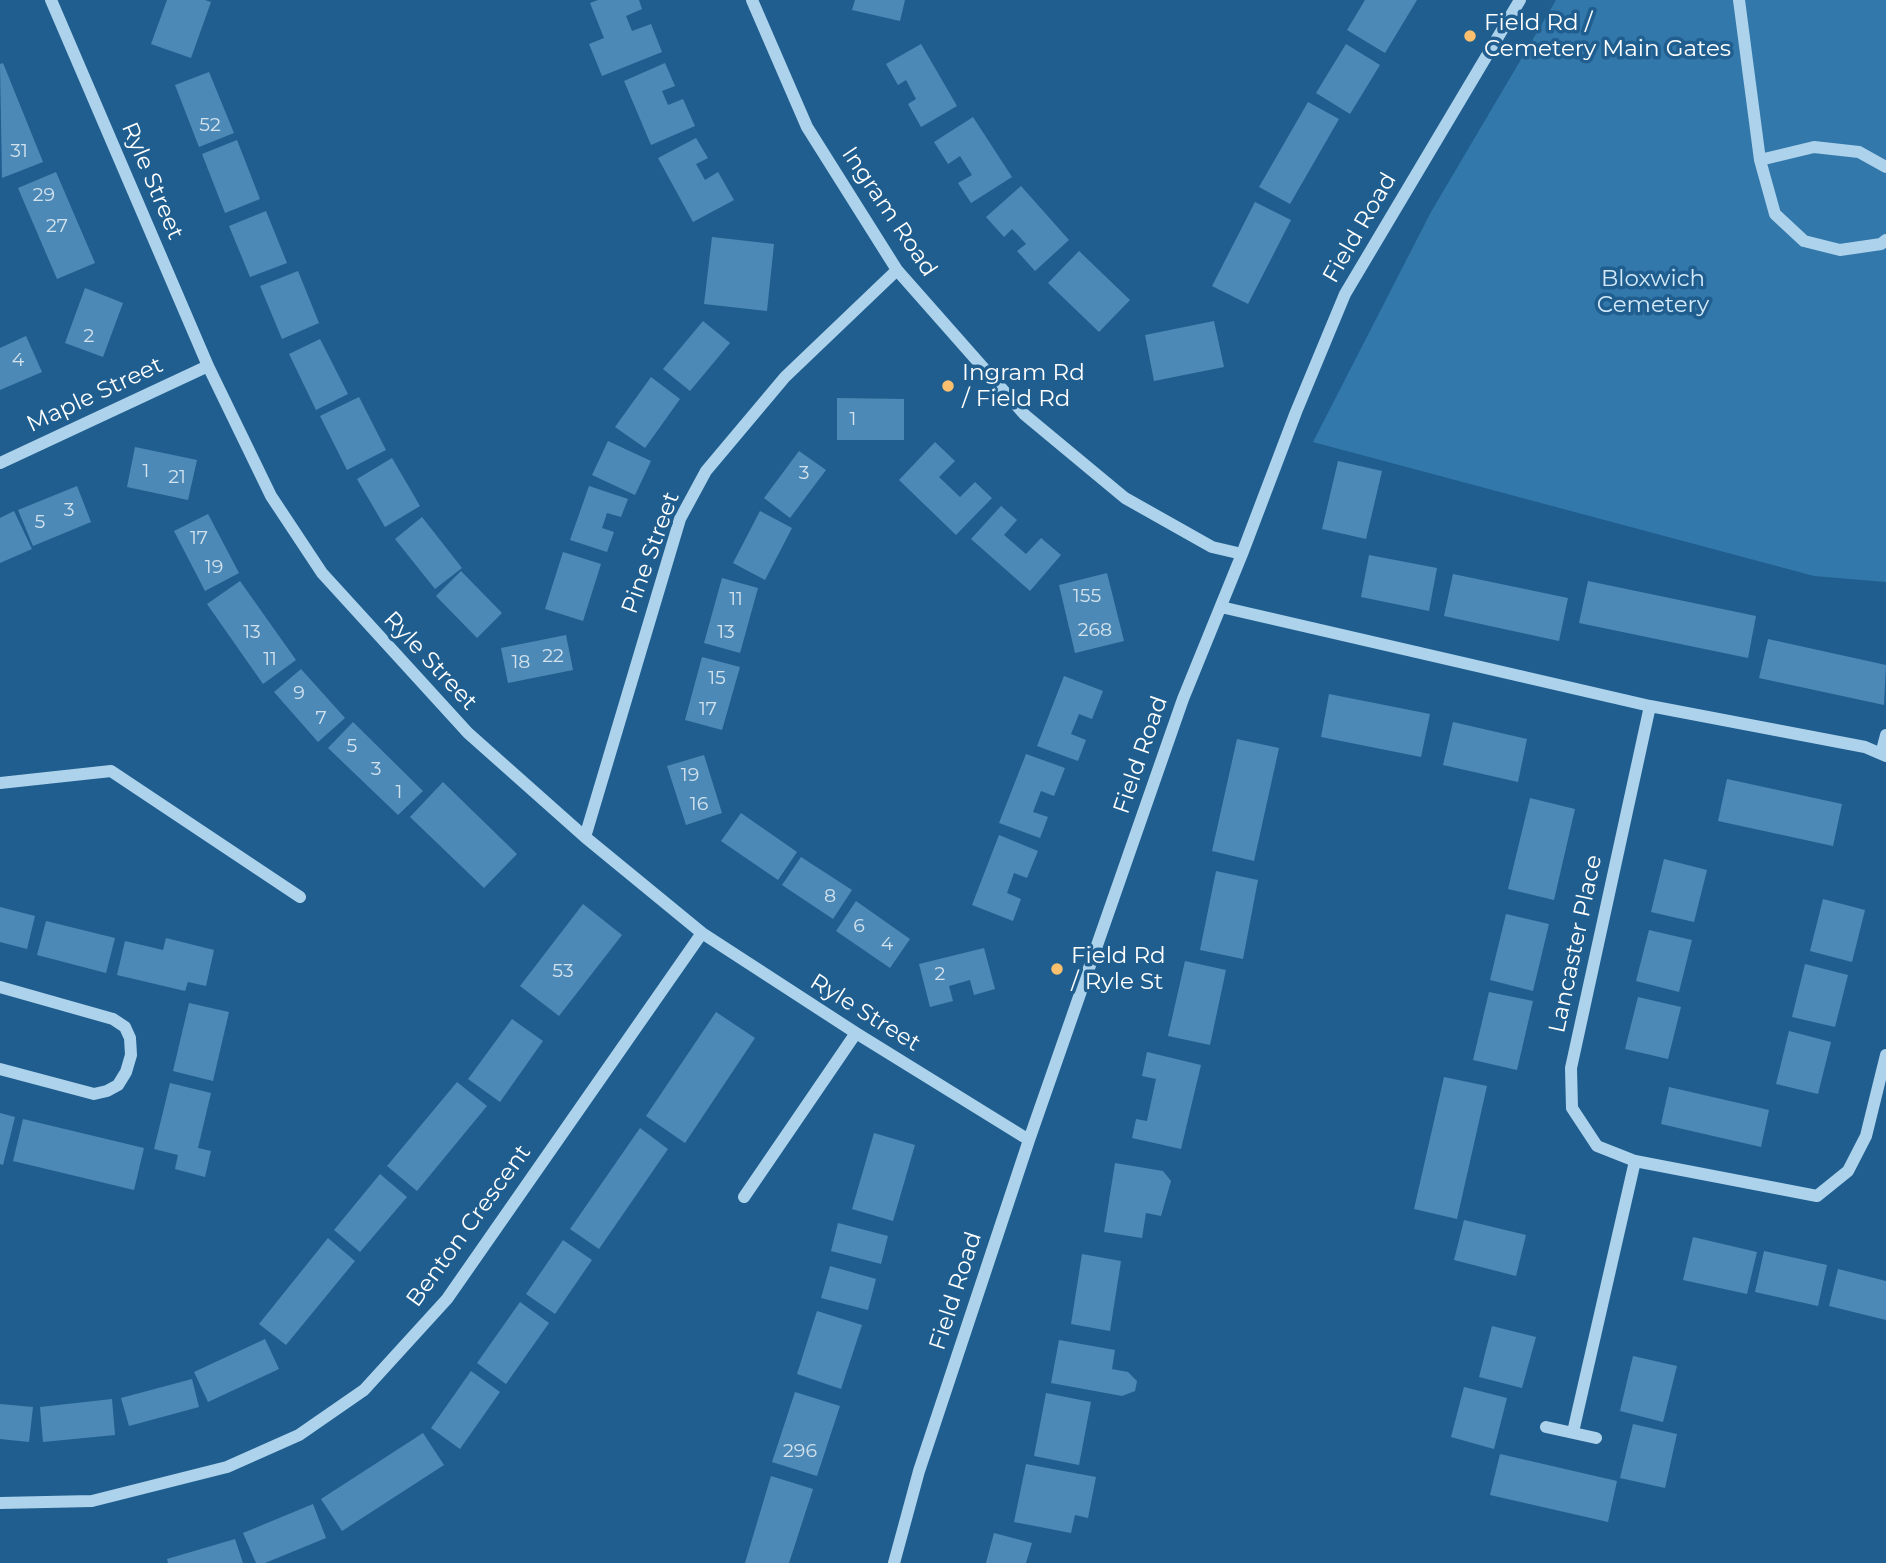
<!DOCTYPE html>
<style>
body{margin:0}
canvas{display:block;background:#1f5e8e}
</style>
<canvas width="1886" height="1563"></canvas>
<script>
const ctx = document.querySelector('canvas').getContext('2d');
ctx.lineJoin = 'round';
function fillPath(path, color) { ctx.fillStyle = color; ctx.fill(path, 'evenodd'); }
const toPath = rows => new Path2D(rows.map(r => 'M' + r).join(''));
function stroke(path, color, width, dash) { ctx.strokeStyle = color; ctx.lineWidth = width; ctx.lineCap = dash ? 'butt' : 'round'; ctx.setLineDash(dash || []); ctx.stroke(path); }
function label(font, color, halo, rows, align = 'center') {
  ctx.font = font + ' Montserrat,sans-serif'; ctx.lineWidth = 7; ctx.setLineDash([]); ctx.textBaseline = 'middle'; ctx.strokeStyle = halo; ctx.fillStyle = color; for (const [text, x, y, turn = 0] of rows) {
    ctx.save(); ctx.translate(x, y); ctx.rotate((+turn || 0) * Math.PI / 180); ctx.textAlign = isNaN(turn) ? turn : align; if (halo) ctx.strokeText(text, 0, 0); ctx.fillText(text, 0, 0); ctx.restore();
  }
}
fillPath(toPath([
 [1556,0,1886,0,1886,582,1814,576,1313,442,1431,212]
]), '#3378ab');
fillPath(toPath([
 [167,0,205,0,211,2,191,58,151,44],
 [598,0,639,0,642,9,626,16,632,31,651,24,662,52,602,76,589,44,604,38,590,3],
 [855,0,905,0,900,21,852,10],
 [1365,0,1417,0,1385,53,1347,30],
 [921,44,957,106,921,127,908,104,916,99,906,80,898,85,886,64],
 [1346,44,1380,65,1350,114,1316,93],
 [3,63,43,162,2,178,0,64],
 [665,63,675,86,662,91,668,105,683,99,695,126,651,145,624,81],
 [209,72,234,133,199,147,175,85],
 [1308,102,1339,119,1290,204,1259,187],
 [973,117,1012,177,971,203,958,183,972,175,960,156,948,164,934,142],
 [696,138,708,158,696,164,705,180,718,172,734,200,693,222,658,158],
 [237,140,260,199,225,213,202,154],
 [56,172,95,263,57,279,18,188],
 [1021,186,1069,240,1035,271,1017,251,1026,244,1018,235,1012,229,1004,237,986,217],
 [1255,202,1291,220,1248,304,1212,286],
 [266,211,287,263,250,277,229,226],
 [712,237,774,244,767,311,704,304],
 [1079,251,1130,300,1099,332,1048,283],
 [298,271,319,323,282,339,260,286],
 [85,288,123,303,103,357,65,343],
 [703,321,730,343,690,391,663,369],
 [1214,321,1224,367,1154,381,1145,335],
 [26,336,42,372,0,390,0,348],
 [320,339,348,394,316,410,289,354],
 [651,377,680,399,645,448,615,427],
 [359,397,386,450,347,470,320,416],
 [837,398,904,399,904,440,837,440],
 [608,441,651,461,635,495,592,475],
 [935,442,955,461,939,477,960,497,975,482,992,498,956,535,899,480],
 [135,447,197,460,188,500,127,487],
 [799,451,826,470,790,518,764,498],
 [392,458,420,506,385,527,357,479],
 [1338,461,1382,471,1366,539,1322,529],
 [77,486,91,522,33,546,18,510],
 [589,486,628,499,621,517,607,513,602,528,614,532,607,552,570,540],
 [1001,506,1017,520,1004,535,1026,554,1041,538,1061,555,1030,591,971,539],
 [14,511,32,549,0,563,0,518],
 [760,511,792,528,765,580,733,563],
 [208,514,239,573,205,591,174,531],
 [422,517,462,568,435,589,395,539],
 [563,552,601,564,583,621,545,609],
 [1369,555,1437,568,1429,611,1361,597],
 [461,571,502,613,477,638,436,596],
 [1107,573,1124,641,1075,653,1059,585],
 [1453,574,1568,598,1559,641,1444,616],
 [722,578,758,588,740,653,704,643],
 [240,581,296,660,263,684,207,604],
 [1588,581,1756,616,1748,658,1579,623],
 [566,635,573,670,508,683,501,648],
 [1768,639,1886,665,1884,705,1759,678],
 [702,657,740,667,722,730,685,720],
 [301,669,345,718,318,742,274,692],
 [1064,676,1103,691,1092,719,1079,714,1071,734,1086,740,1078,761,1037,746],
 [1329,694,1430,714,1421,757,1321,737],
 [353,722,423,791,398,815,328,748],
 [1453,722,1527,739,1518,782,1443,765],
 [1237,739,1279,748,1254,861,1212,851],
 [1026,754,1065,768,1054,796,1041,791,1033,812,1048,817,1040,838,999,823],
 [704,755,722,813,686,825,667,766],
 [1727,779,1842,804,1833,846,1718,821],
 [443,782,517,854,484,888,410,817],
 [1530,798,1575,809,1554,900,1508,889],
 [741,813,797,852,778,880,721,841],
 [999,835,1038,851,1027,878,1014,873,1007,893,1021,899,1013,921,972,905],
 [801,857,852,890,833,919,782,885],
 [1664,859,1707,870,1694,922,1651,912],
 [1216,871,1258,880,1243,959,1200,950],
 [1823,899,1865,910,1852,962,1810,951],
 [856,901,910,939,890,968,836,931],
 [583,904,622,935,559,1016,520,986],
 [0,907,35,916,27,949,0,942],
 [1506,914,1549,924,1533,991,1490,980],
 [46,921,115,938,106,973,37,955],
 [1649,930,1692,940,1679,992,1636,981],
 [166,938,214,950,206,986,188,982,185,991,117,975,125,941,163,950],
 [984,948,995,989,974,995,970,980,949,986,953,1001,930,1007,919,964],
 [1185,961,1226,970,1210,1045,1168,1036],
 [1805,964,1848,975,1835,1027,1792,1017],
 [1489,992,1533,1001,1517,1070,1473,1060],
 [1638,997,1681,1007,1668,1059,1625,1049],
 [189,1003,229,1012,213,1081,173,1071],
 [716,1012,755,1038,685,1143,646,1116],
 [512,1019,543,1041,500,1102,468,1079],
 [1789,1031,1831,1042,1818,1094,1776,1084],
 [1147,1052,1201,1065,1181,1149,1132,1138,1136,1119,1147,1121,1156,1079,1142,1076],
 [1444,1077,1487,1086,1457,1219,1414,1209],
 [457,1082,487,1106,417,1191,387,1166],
 [170,1083,211,1093,198,1148,211,1151,205,1177,175,1169,178,1155,154,1149],
 [1669,1087,1769,1110,1761,1147,1661,1124],
 [0,1113,15,1117,3,1165,0,1164],
 [23,1119,144,1148,134,1190,13,1161],
 [640,1128,668,1149,599,1249,570,1229],
 [874,1133,915,1145,893,1221,852,1209],
 [1115,1163,1163,1171,1171,1181,1161,1216,1146,1213,1142,1238,1104,1232],
 [380,1174,407,1197,360,1252,334,1230],
 [1464,1220,1526,1235,1516,1276,1454,1260],
 [838,1223,888,1236,881,1264,831,1251],
 [1693,1237,1757,1252,1747,1294,1683,1280],
 [328,1238,355,1261,286,1345,259,1324],
 [563,1240,592,1260,555,1314,526,1294],
 [1764,1251,1827,1265,1818,1306,1755,1292],
 [1082,1254,1121,1261,1110,1331,1071,1324],
 [830,1266,876,1279,868,1310,821,1298],
 [1838,1269,1886,1281,1886,1320,1829,1306],
 [520,1302,549,1323,506,1384,477,1363],
 [817,1311,862,1325,841,1389,797,1374],
 [1492,1326,1536,1337,1522,1388,1479,1377],
 [265,1339,279,1369,208,1402,194,1372],
 [1059,1340,1115,1350,1112,1369,1128,1372,1137,1381,1135,1391,1122,1396,1051,1383],
 [1633,1356,1677,1366,1663,1422,1620,1411],
 [471,1371,500,1392,460,1449,431,1428],
 [192,1379,199,1407,129,1426,121,1398],
 [1464,1387,1507,1398,1494,1449,1451,1437],
 [795,1392,840,1406,817,1476,772,1462],
 [1046,1393,1091,1402,1079,1465,1034,1456],
 [112,1399,115,1435,43,1442,40,1407],
 [0,1404,33,1407,29,1442,0,1439],
 [1633,1424,1677,1434,1665,1488,1620,1478],
 [423,1433,444,1465,342,1531,321,1499],
 [1500,1454,1617,1481,1608,1522,1490,1495],
 [1026,1464,1096,1477,1088,1518,1075,1515,1071,1533,1014,1522],
 [771,1476,813,1489,789,1563,745,1563],
 [313,1504,326,1538,265,1563,256,1563,243,1533],
 [994,1533,1032,1543,1026,1563,986,1563],
 [235,1539,243,1563,168,1563,167,1559]
]), '#4c89b7');
stroke(toPath([
 [51,0,208,366,271,496,322,573,468,733,585,837,702,933,856,1033,1029,1140],
 [752,0,807,127,897,270,1025,415,1125,498,1212,547,1242,554],
 [1739,0,1760,160,1775,214,1804,241,1840,250,1881,244,1886,240],
 [1760,160,1814,147,1859,152,1886,167],
 [0,463,208,366],
 [1221,607,1650,706,1865,747,1886,756],
 [1650,706,1571,1068,1572,1108,1597,1146,1635,1161,1817,1196,1848,1171,1866,1136,1886,1055],
 [1881,754,1886,735],
 [0,783,111,771,300,897],
 [585,837,680,519,706,471,785,377,897,270],
 [0,987,113,1019,125,1027,130,1038,131,1055,126,1072,118,1085,107,1091,94,1094,0,1069],
 [744,1197,856,1033],
 [1546,1427,1596,1438],
 [1573,1432,1635,1161],
 [0,1503,92,1501,227,1467,299,1435,364,1390,447,1299,702,933],
 [894,1563,919,1471,1029,1140,1183,699,1242,554,1296,412,1345,294,1520,0]
]), '#add2ec', 12);
for (const [x, y, r, color] of [
 [1470,36,7,"#fac06e"],
 [948,386,7,"#fac06e"],
 [1057,969,7,"#fac06e"]
]) { const dot = new Path2D(); dot.arc(x, y, r, 0, 2 * Math.PI); ctx.fillStyle = color; ctx.fill(dot); stroke(dot, '#1f5e8e', 2.5); }
label('19px', '#d2e2ed', null, [
 ["52",210,125],
 ["31",19,151],
 ["29",44,195],
 ["27",57,226],
 ["2",89,336],
 ["4",18,360],
 ["1",853,419],
 ["1",146,471],
 ["3",804,473],
 ["21",177,477],
 ["3",69,510],
 ["5",40,522],
 ["17",199,538],
 ["19",214,567],
 ["155",1087,596],
 ["11",736,599],
 ["268",1095,630],
 ["13",252,632],
 ["13",726,632],
 ["22",553,656],
 ["11",270,659],
 ["18",521,662],
 ["15",717,678],
 ["9",299,693],
 ["17",708,709],
 ["7",321,718],
 ["5",352,746],
 ["3",376,769],
 ["19",690,775],
 ["1",399,792],
 ["16",699,804],
 ["8",830,896],
 ["6",859,926],
 ["4",887,944],
 ["53",563,971],
 ["2",940,974],
 ["296",800,1451]
]);
label('23px', '#fff', '#1f5e8e', [
 ["Field Rd /",1484,23],
 ["Cemetery Main Gates",1484,49],
 ["Ingram Rd",962,373],
 ["/ Field Rd",962,399],
 ["Field Rd",1071,956],
 ["/ Ryle St",1071,982]
], 'left');
label('23px', '#fff', '#1f5e8e', [
 ["Ryle Street",152,181,67],
 ["Ingram Road",889,212,56],
 ["Field Road",1360,228,-60],
 ["Maple Street",95,395,-25],
 ["Pine Street",651,553,-70],
 ["Ryle Street",430,661,47],
 ["Field Road",1141,755,-71],
 ["Lancaster Place",1576,944,-78],
 ["Ryle Street",865,1013,32],
 ["Benton Crescent",469,1226,-54],
 ["Field Road",956,1291,-72]
]);
label('23px', '#d3e9f9', '#1f5e8e', [
 ["Bloxwich",1653,279],
 ["Cemetery",1653,305]
]);
</script>
